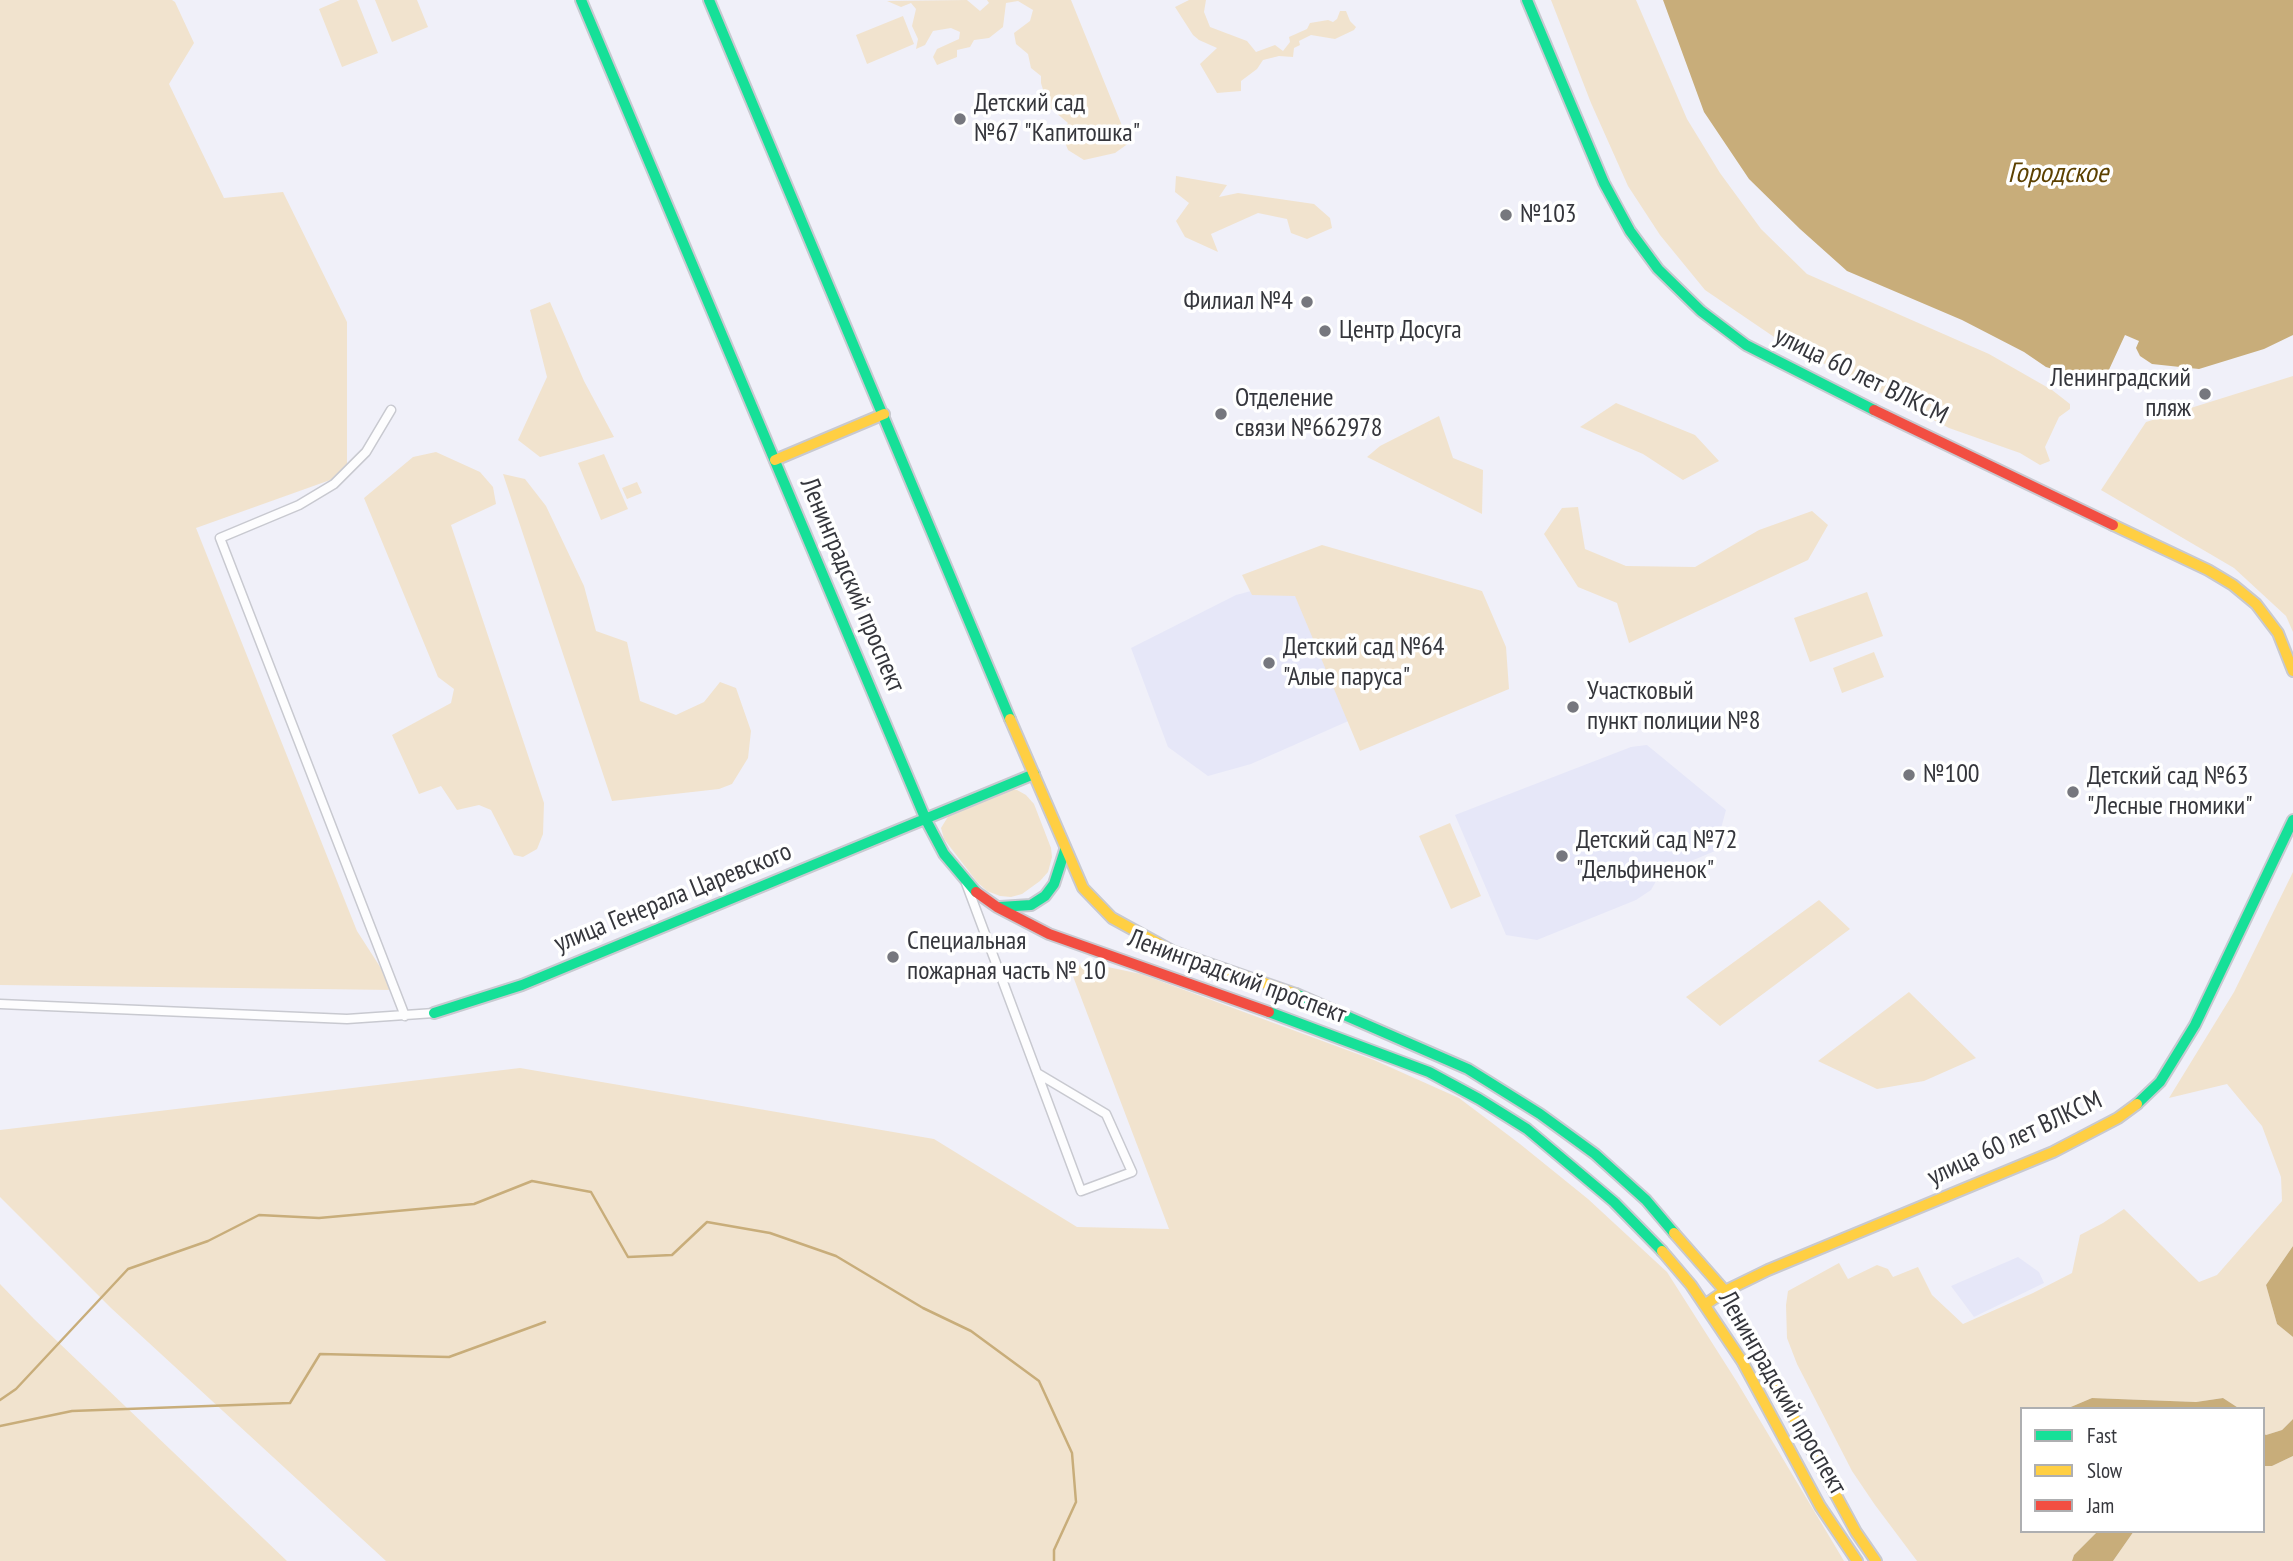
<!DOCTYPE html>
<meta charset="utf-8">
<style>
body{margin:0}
#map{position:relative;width:2293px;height:1561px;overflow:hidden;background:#f0f0f9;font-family:"PT Sans Narrow",sans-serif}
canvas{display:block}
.legend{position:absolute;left:2020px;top:1407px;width:245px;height:126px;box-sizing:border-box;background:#fff;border:2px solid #aeafb1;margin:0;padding:9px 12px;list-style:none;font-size:21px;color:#35363c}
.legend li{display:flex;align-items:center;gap:14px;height:35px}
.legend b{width:35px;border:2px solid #aeafb1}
</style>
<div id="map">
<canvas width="2293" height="1561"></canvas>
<ul class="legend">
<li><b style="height:9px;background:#16e098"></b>Fast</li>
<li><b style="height:9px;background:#ffcf43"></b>Slow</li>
<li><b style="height:9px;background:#f24e42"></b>Jam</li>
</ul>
</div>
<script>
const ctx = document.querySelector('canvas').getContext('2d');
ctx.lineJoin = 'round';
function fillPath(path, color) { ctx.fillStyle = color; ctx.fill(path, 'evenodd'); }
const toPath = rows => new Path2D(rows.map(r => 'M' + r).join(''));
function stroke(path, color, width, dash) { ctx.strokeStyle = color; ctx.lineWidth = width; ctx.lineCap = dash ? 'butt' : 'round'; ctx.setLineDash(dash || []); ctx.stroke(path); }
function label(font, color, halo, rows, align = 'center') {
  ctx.font = font + ' "PT Sans Narrow",sans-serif'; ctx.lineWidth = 7; ctx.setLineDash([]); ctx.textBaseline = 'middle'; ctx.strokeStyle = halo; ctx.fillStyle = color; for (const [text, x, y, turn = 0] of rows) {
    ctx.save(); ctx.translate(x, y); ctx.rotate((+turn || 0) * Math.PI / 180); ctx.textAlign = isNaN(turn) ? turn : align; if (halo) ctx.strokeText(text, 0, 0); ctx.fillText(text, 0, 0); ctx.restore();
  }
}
fillPath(toPath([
 [1342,567,1362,715,1251,764,1208,776,1168,747,1131,648,1236,595],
 [1647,745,1726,810,1715,851,1660,874,1651,890,1636,900,1537,940,1506,935,1455,815,1631,747],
 [2018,1257,2039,1272,2044,1283,1974,1317,1951,1286]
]), '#e6e7f8');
fillPath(toPath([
 [0,0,172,0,175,2,194,43,169,84,224,198,283,192,347,322,347,474,196,528,357,931,395,990,0,985],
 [340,0,357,0,378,53,342,67,319,9],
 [375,0,417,0,428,27,392,42],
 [967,0,980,11,989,3,987,0,1071,0,1129,143,1115,153,1084,160,1068,150,1061,132,1068,123,1048,106,1041,83,1041,76,1031,68,1028,54,1016,44,1014,33,1030,21,1033,10,1018,1,1006,3,1003,27,989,38,974,40,970,47,957,50,957,57,937,65,933,57,937,49,959,39,960,32,951,28,933,31,925,45,916,49,918,39,912,26,916,9,911,3,901,7,887,1],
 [1189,0,1206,0,1204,12,1210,27,1247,41,1256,52,1275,45,1283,51,1290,42,1289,37,1307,29,1310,23,1328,20,1333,22,1337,19,1340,11,1346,11,1350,21,1356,27,1354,30,1335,39,1311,35,1299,41,1300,45,1294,48,1293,57,1279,56,1263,60,1257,69,1241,81,1241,91,1217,93,1200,64,1217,48,1199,40,1193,35,1175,7],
 [1551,0,1636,0,1687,119,1720,173,1761,229,1807,274,1989,354,2052,390,2070,404,2070,409,2059,417,2045,447,2050,461,2040,465,2020,453,1949,428,1780,341,1705,290,1660,235,1628,186,1591,103],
 [903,16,914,44,867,64,856,35],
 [1176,176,1227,185,1219,197,1238,193,1314,204,1330,218,1332,228,1307,239,1291,233,1287,219,1258,213,1211,234,1218,252,1185,237,1176,221,1189,203,1175,192],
 [550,302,584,381,614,437,540,457,518,440,547,377,530,310],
 [2293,376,2293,632,2286,616,2234,568,2101,490,2146,422],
 [1616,403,1695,435,1719,461,1683,480,1643,454,1580,427],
 [1439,416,1453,458,1483,470,1482,514,1367,457,1380,446],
 [436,452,480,472,493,487,496,504,451,525,544,803,543,834,537,849,523,857,514,855,491,810,479,805,457,810,441,786,419,794,392,735,451,703,454,689,438,677,364,498,413,457],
 [604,454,628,509,601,520,578,463],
 [503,474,525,479,546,506,584,586,596,631,627,642,640,701,676,715,704,702,720,682,736,688,751,731,748,758,732,784,719,789,612,801],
 [637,482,642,493,627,499,622,488],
 [1578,507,1585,549,1626,566,1695,567,1759,530,1812,511,1828,525,1808,560,1629,643,1617,603,1578,587,1544,534,1562,508],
 [1322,545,1482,591,1506,647,1509,689,1360,751,1295,596,1252,595,1242,575],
 [1867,592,1883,636,1810,662,1794,618],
 [1874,652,1884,677,1842,693,1833,668],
 [1007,790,1017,790,1026,795,1034,804,1051,848,1052,857,1048,872,1040,881,1022,894,1011,897,1000,896,987,891,977,882,944,839,941,828,949,815],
 [1450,823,1481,896,1451,909,1419,836],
 [2293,872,2293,1246,2266,1285,2277,1324,2293,1337,2293,1419,2282,1430,2266,1435,2263,1433,2263,1409,2240,1409,2223,1398,2196,1402,2092,1398,2066,1409,2022,1409,2022,1531,2098,1531,2074,1555,2072,1561,1917,1561,1875,1505,1852,1471,1797,1364,1787,1338,1786,1305,1788,1291,1839,1263,1848,1279,1877,1265,1888,1269,1893,1277,1918,1267,1932,1295,1963,1324,2033,1293,2072,1273,2080,1235,2103,1223,2124,1209,2199,1282,2217,1275,2282,1201,2281,1177,2262,1126,2227,1084,2169,1098,2234,992],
 [1819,900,1850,929,1720,1026,1686,997],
 [1084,962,1141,974,1374,1060,1459,1098,1520,1144,1588,1199,1667,1272,1737,1382,1844,1561,386,1561,111,1308,0,1197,0,1130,520,1068,934,1139,1077,1227,1169,1229,1071,971],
 [1909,992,1976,1058,1924,1081,1877,1089,1818,1061],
 [0,1284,34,1319,287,1561,0,1561],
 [2293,1456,2293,1561,2113,1561,2134,1531,2263,1531,2263,1466,2272,1466]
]), '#f1e3ce');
fillPath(toPath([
 [1663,0,2293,0,2293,335,2264,349,2199,369,2152,364,2140,356,2136,348,2139,341,2125,335,2107,374,2069,374,2046,367,2024,352,1962,320,1847,271,1800,229,1749,179,1704,112],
 [2293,1246,2293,1337,2277,1324,2266,1285],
 [2092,1398,2196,1402,2223,1398,2240,1409,2066,1409],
 [2293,1419,2293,1456,2272,1466,2263,1466,2263,1433,2266,1435,2282,1430],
 [2098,1531,2134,1531,2113,1561,2072,1561,2074,1555]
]), '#c8ad7a');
stroke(toPath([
 [0,1400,16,1389,128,1269,208,1241,259,1215,319,1218,474,1204,532,1181,591,1192,628,1257,672,1255,707,1222,770,1233,836,1256,923,1308,971,1331,1039,1381,1072,1453,1076,1502,1054,1550,1054,1561],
 [0,1426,72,1411,290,1403,320,1354,449,1357,545,1322]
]), '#c8ad7a', 2.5);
const street = toPath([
 [391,410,366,452,334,484,299,505,220,538,405,1016],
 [966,883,1037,1073],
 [0,1004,347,1019,434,1013],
 [1037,1073,1106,1114,1132,1172,1081,1191,1037,1073]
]);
const fast = toPath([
 [581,0,926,820,944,854,976,892],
 [709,0,1010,719],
 [1527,0,1604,183,1630,231,1658,269,1701,311,1746,345,1874,410],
 [1000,907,1031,905,1045,896,1054,884,1065,850],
 [1296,994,1468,1069,1540,1114,1595,1154,1646,1200,1674,1233],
 [1269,1012,1429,1072,1479,1099,1527,1129,1614,1202,1662,1251],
 [434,1013,522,985,1034,774],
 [2137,1104,2160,1082,2195,1025,2293,820]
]);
const slow = toPath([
 [775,460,884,414],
 [2113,525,2208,570,2233,585,2256,604,2278,633,2293,671],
 [1010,719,1083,888,1112,918,1172,951,1296,994],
 [1674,1233,1725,1291,1856,1532,1876,1561],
 [1662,1251,1691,1285,1742,1361,1820,1506,1857,1561],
 [1706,1304,1725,1291,1768,1270,2053,1152,2118,1118,2137,1104]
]);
const jam = toPath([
 [1874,410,2113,525],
 [976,892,997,907,1049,934,1269,1012]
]);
stroke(street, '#c8c9d0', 11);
stroke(fast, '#c8c9d0', 14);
stroke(slow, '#c8c9d0', 14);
stroke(jam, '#c8c9d0', 14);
stroke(street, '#fdfdfe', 8);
stroke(fast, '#16e098', 10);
stroke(slow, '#ffcf43', 10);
stroke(jam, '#f24e42', 10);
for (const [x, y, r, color] of [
 [960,119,7,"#76777e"],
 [1506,215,7,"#76777e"],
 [1307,302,7,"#76777e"],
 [1325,331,7,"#76777e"],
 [2205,394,7,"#76777e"],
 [1221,414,7,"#76777e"],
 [1269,663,7,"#76777e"],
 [1573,707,7,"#76777e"],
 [1909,775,7,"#76777e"],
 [2073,792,7,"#76777e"],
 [1562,856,7,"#76777e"],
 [893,957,7,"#76777e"]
]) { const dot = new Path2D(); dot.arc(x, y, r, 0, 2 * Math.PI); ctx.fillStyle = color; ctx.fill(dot); stroke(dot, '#fff', 2.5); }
label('26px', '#35363c', '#fff', [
 ["Детский сад",974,104],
 ["№67 \"Капитошка\"",974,134],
 ["№103",1520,215],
 ["Филиал №4",1293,302,"right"],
 ["Центр Досуга",1339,331],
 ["Ленинградский",2191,379,"right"],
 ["пляж",2191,409,"right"],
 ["Отделение",1235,399],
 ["связи №662978",1235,429],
 ["Детский сад №64",1283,648],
 ["\"Алые паруса\"",1283,678],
 ["Участковый",1587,692],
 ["пункт полиции №8",1587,722],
 ["№100",1923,775],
 ["Детский сад №63",2087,777],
 ["\"Лесные гномики\"",2087,807],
 ["Детский сад №72",1576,841],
 ["\"Дельфиненок\"",1576,871],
 ["Специальная",907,942],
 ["пожарная часть № 10",907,972]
], 'left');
label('26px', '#35363c', '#fff', [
 ["улица 60 лет ВЛКСМ",1861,376,26],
 ["Ленинградский проспект",852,585,67],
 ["улица Генерала Царевского",673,898,-22],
 ["Ленинградский проспект",1237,977,20],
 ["улица 60 лет ВЛКСМ",2015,1139,-25],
 ["Ленинградский проспект",1782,1393,60]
]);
label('italic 28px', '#5c4101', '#fff', [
 ["Городское",2058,174]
]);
</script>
